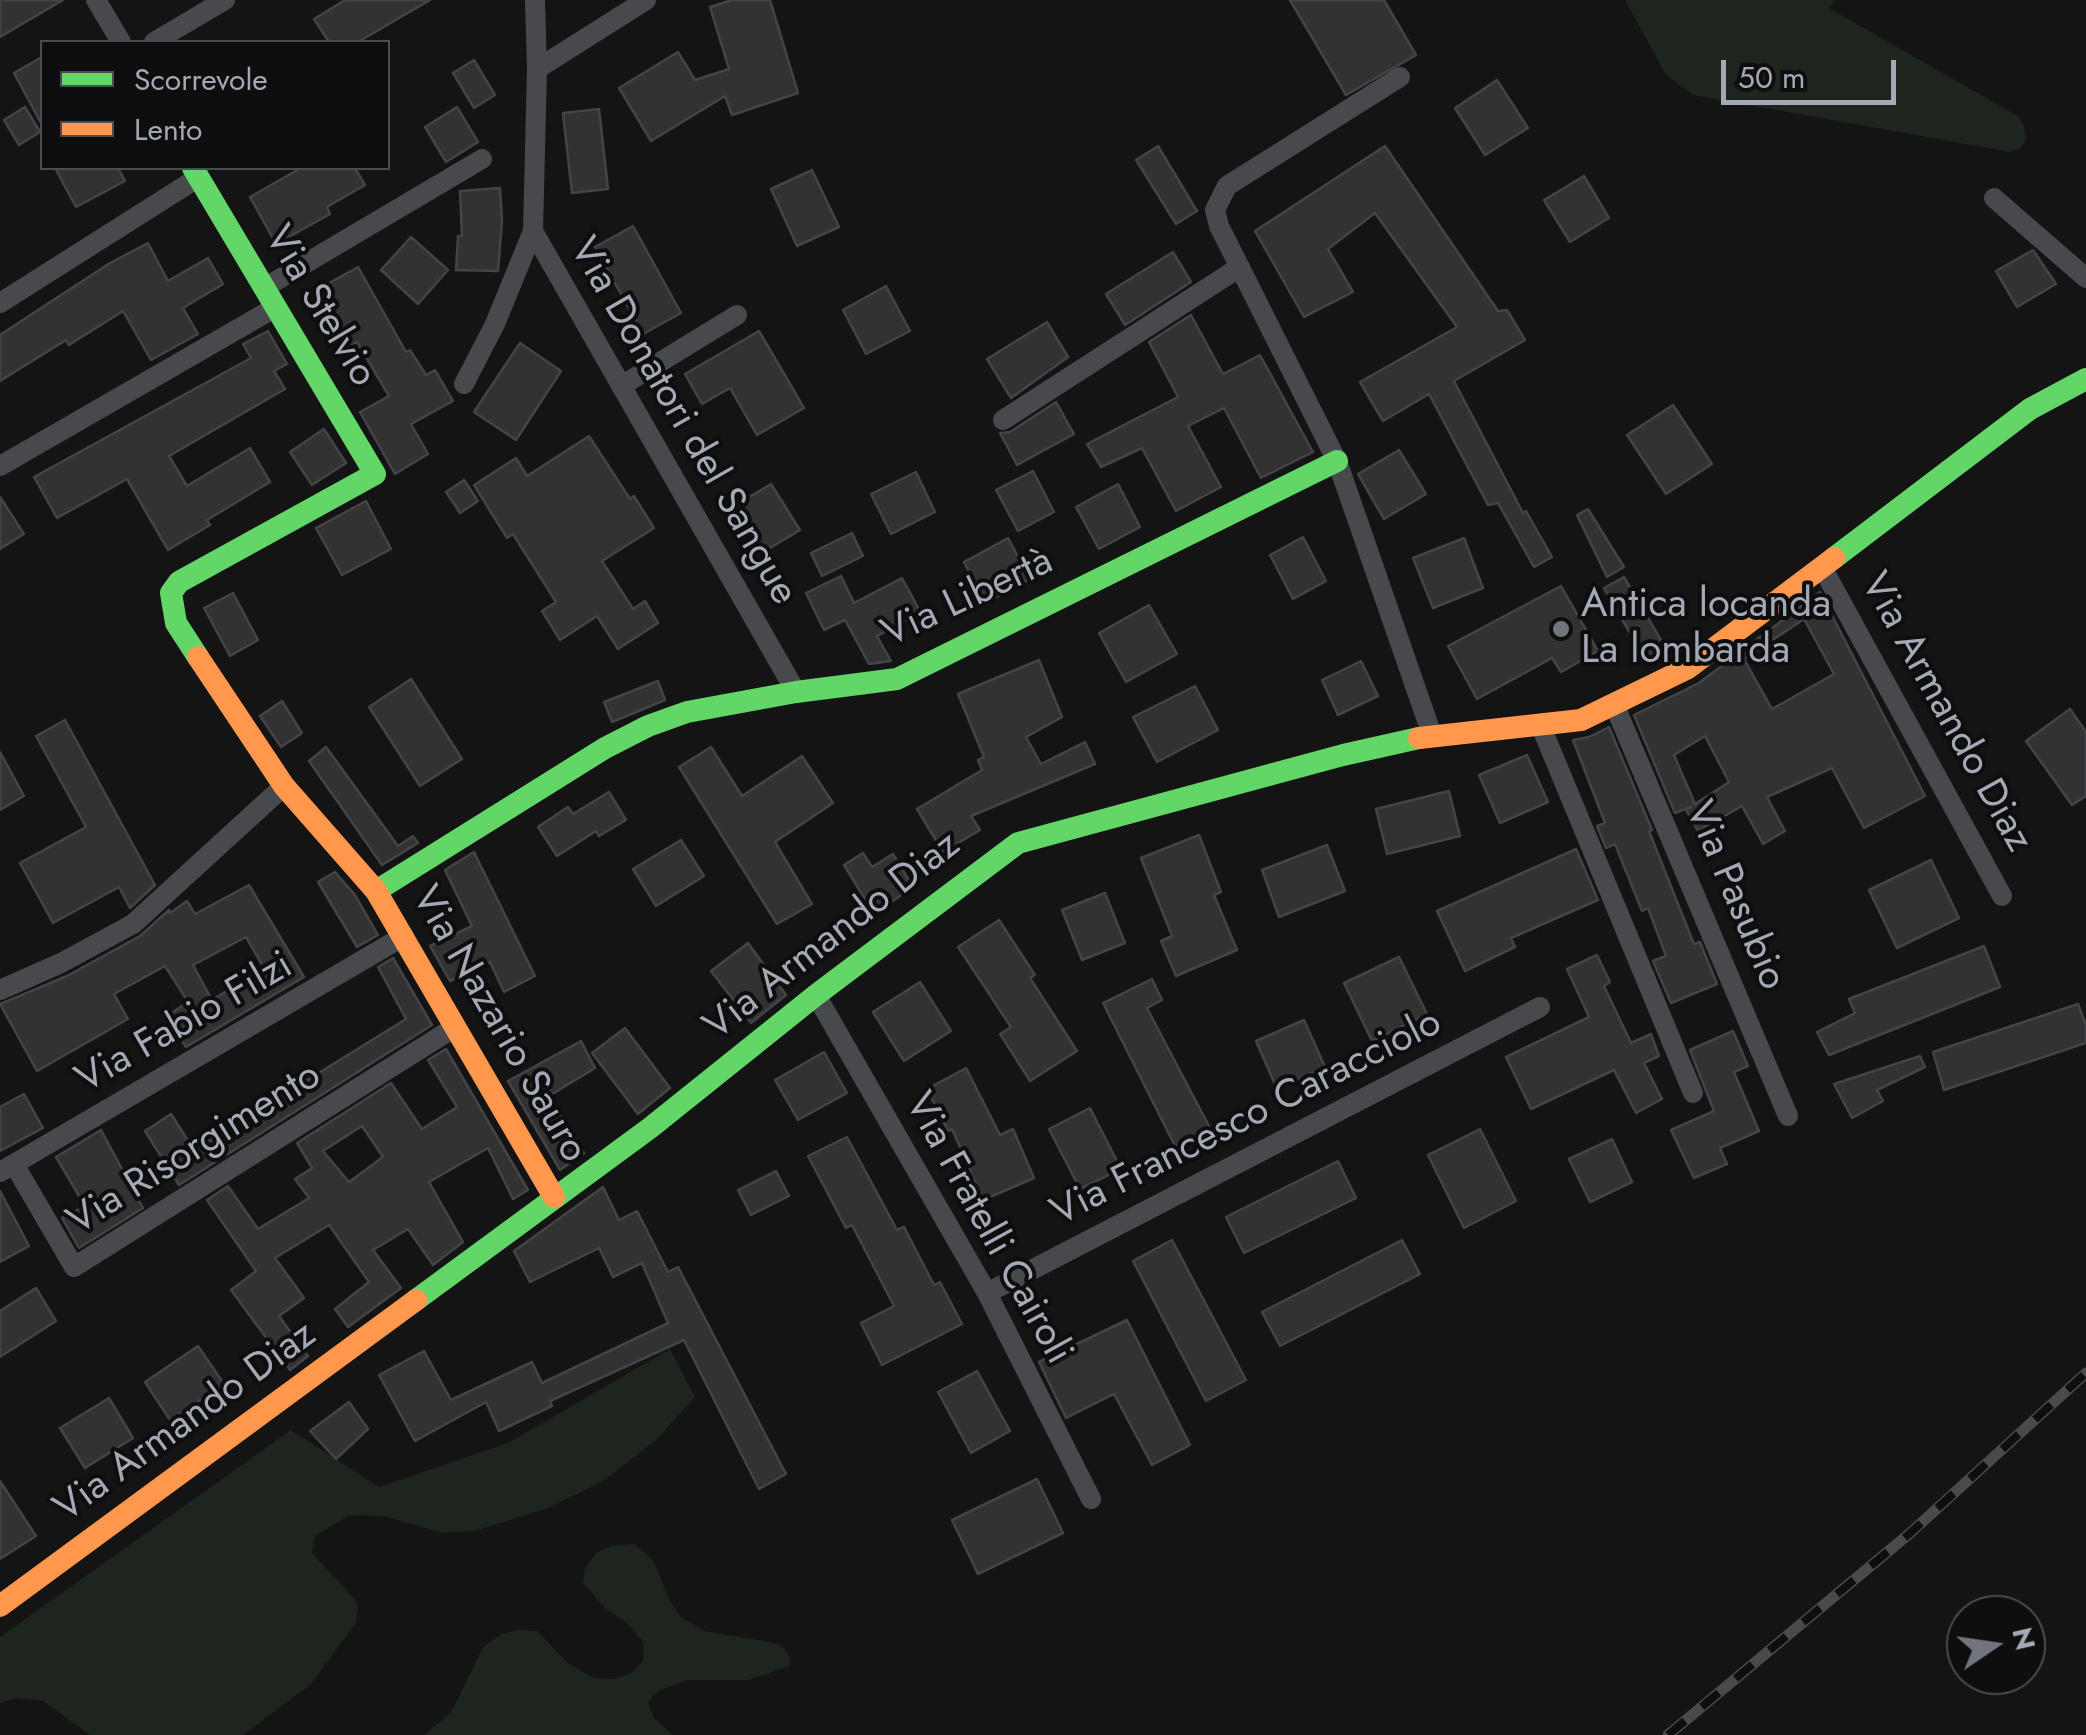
<!DOCTYPE html>
<meta charset="utf-8">
<style>
body{margin:0}
#map{position:relative;width:2086px;height:1735px;overflow:hidden;background:#141414;font-family:Jost,sans-serif}
canvas{display:block}
.legend{position:absolute;left:40px;top:40px;width:350px;height:130px;box-sizing:border-box;background:#0e0e0f;border:2px solid #4a4c51;margin:0;padding:12px 18px;list-style:none;font-size:30px;color:#a4a9b5}
.legend li{display:flex;align-items:center;gap:20px;height:50px}
.legend b{width:50px;border:2px solid #4a4c51}
.north{position:absolute;left:1946px;top:1595px;width:100px;height:100px;box-sizing:border-box;background:#0e0e0f;border:2px solid #4a4c51;border-radius:50%;rotate:77deg;font-size:28px;font-weight:700;line-height:40px;text-align:center;color:#a4a9b5}
.north::after{content:'';display:block;margin:auto;width:35px;height:45px;background:#72757d;clip-path:polygon(50% 0,100% 100%,50% 72%,0 100%)}
.scale{position:absolute;left:1721px;top:60px;width:175px;height:45px;box-sizing:border-box;border:5px solid #a4a9b5;border-top:0;padding-left:12px;font-size:30px;line-height:35px;white-space:nowrap;color:#a4a9b5;-webkit-text-stroke:8px #0e0e0f;paint-order:stroke}
</style>
<div id="map">
<canvas width="2086" height="1735"></canvas>
<ul class="legend">
<li><b style="height:12px;background:#63d668"></b>Scorrevole</li>
<li><b style="height:12px;background:#ff974d"></b>Lento</li>
</ul>
<div class="north">N</div>
<div class="scale">50 m</div>
</div>
<script>
const ctx = document.querySelector('canvas').getContext('2d');
ctx.lineJoin = 'round';
function fillPath(path, color) { ctx.fillStyle = color; ctx.fill(path, 'evenodd'); }
const toPath = rows => new Path2D(rows.map(r => 'M' + r).join(''));
function stroke(path, color, width, dash) { ctx.strokeStyle = color; ctx.lineWidth = width; ctx.lineCap = dash ? 'butt' : 'round'; ctx.setLineDash(dash || []); ctx.stroke(path); }
function label(font, color, halo, rows, align = 'center') {
  ctx.font = font + ' Jost,sans-serif'; ctx.lineWidth = 8; ctx.setLineDash([]); ctx.textBaseline = 'middle'; ctx.strokeStyle = halo; ctx.fillStyle = color; for (const [text, x, y, turn = 0] of rows) {
    ctx.save(); ctx.translate(x, y); ctx.rotate((+turn || 0) * Math.PI / 180); ctx.textAlign = isNaN(turn) ? turn : align; if (halo) ctx.strokeText(text, 0, 0); ctx.fillText(text, 0, 0); ctx.restore();
  }
}
fillPath(toPath([
 [1625,0,1835,0,1829,8,2018,116,2024,126,2026,141,2019,149,2010,152,1693,95,1666,75],
 [670,1349,695,1397,656,1440,602,1482,545,1509,478,1530,443,1533,387,1517,364,1515,348,1516,315,1536,312,1553,354,1598,358,1608,356,1623,310,1685,243,1735,90,1735,43,1701,15,1698,0,1704,0,1637,291,1430,379,1487,508,1443],
 [634,1544,653,1560,671,1603,681,1617,705,1631,780,1644,791,1659,789,1666,749,1680,688,1680,658,1691,648,1702,654,1718,673,1735,424,1735,447,1716,455,1705,483,1647,502,1634,517,1630,537,1631,568,1663,594,1678,614,1679,631,1673,643,1661,644,1643,626,1622,605,1608,583,1583,585,1568,596,1553,611,1546]
]), '#1e241e');
const building = toPath([
 [0,0,63,0,0,37,0,0],
 [345,0,430,0,358,42,329,42,314,19,345,0],
 [732,0,770,0,798,93,732,115,725,96,651,141,619,88,678,52,695,80,729,69,710,7,732,0],
 [1290,0,1384,0,1416,55,1346,95,1290,0],
 [42,57,42,125,14,73,42,57],
 [474,60,495,95,474,108,453,73,474,60],
 [1497,80,1528,128,1485,155,1455,108,1497,80],
 [25,107,40,132,19,145,4,120,25,107],
 [457,107,478,142,446,162,425,127,457,107],
 [599,109,608,189,572,193,563,113,599,109],
 [1158,146,1197,211,1176,224,1136,160,1158,146],
 [1385,146,1498,311,1507,310,1525,340,1454,381,1523,513,1526,511,1552,557,1534,567,1498,503,1488,505,1429,394,1383,421,1360,382,1457,327,1375,213,1328,249,1353,292,1304,317,1255,231,1385,146],
 [55,168,118,168,125,181,76,207,55,168],
 [301,168,355,168,365,185,327,207,330,214,276,244,250,197,301,168],
 [812,170,839,227,797,246,771,189,812,170],
 [1584,176,1609,218,1570,242,1544,200,1584,176],
 [500,188,502,221,498,271,456,270,458,236,462,236,460,191,500,188],
 [633,226,681,313,643,334,595,247,633,226],
 [411,237,448,270,418,304,381,270,411,237],
 [148,243,168,281,208,258,223,284,183,308,198,334,151,360,123,311,69,345,66,340,0,381,0,335,110,263,148,243],
 [2033,250,2056,284,2017,307,1996,271,2033,250],
 [1173,252,1191,282,1125,325,1106,294,1173,252],
 [358,267,406,352,410,350,426,375,435,370,453,401,411,424,428,454,395,474,360,412,389,396,357,342,345,349,313,292,358,267],
 [886,286,910,331,866,354,843,310,886,286],
 [1191,315,1223,374,1260,355,1313,452,1261,478,1224,408,1188,426,1221,487,1176,511,1142,448,1101,467,1087,444,1178,397,1149,342,1191,315],
 [1047,322,1068,357,1011,398,987,359,1047,322],
 [268,331,287,364,274,371,285,389,169,456,187,486,250,448,270,482,207,520,210,525,168,550,127,479,57,518,34,477,251,358,243,344,268,331],
 [759,331,804,408,757,435,730,388,702,404,685,374,759,331],
 [520,343,561,371,516,440,474,412,520,343],
 [1056,402,1074,434,1017,465,1000,433,1010,432,1056,402],
 [1673,405,1712,464,1666,494,1627,435,1673,405],
 [324,429,346,463,312,485,290,452,324,429],
 [589,436,630,499,634,496,654,528,602,561,633,609,645,601,658,623,618,649,597,616,560,640,542,611,556,602,513,534,507,538,474,485,516,458,527,476,589,436],
 [1399,450,1426,494,1384,519,1358,474,1399,450],
 [1033,471,1054,512,1018,531,996,490,1033,471],
 [916,472,935,512,891,534,871,494,916,472],
 [464,480,478,501,460,513,446,492,464,480],
 [771,484,800,530,765,551,736,505,771,484],
 [1118,484,1140,527,1099,549,1076,507,1118,484],
 [0,497,24,534,0,549,0,497],
 [366,501,391,549,342,575,316,528,366,501],
 [1588,509,1624,567,1607,577,1577,515,1588,509],
 [852,533,863,556,822,576,811,553,852,533],
 [1303,537,1326,581,1293,599,1270,555,1303,537],
 [1008,538,1030,579,985,603,964,562,1008,538],
 [1464,538,1483,588,1433,608,1413,558,1464,538],
 [841,576,854,603,902,578,921,613,877,636,891,661,869,664,845,620,824,630,806,593,841,576],
 [1624,577,1665,647,1645,659,1604,588,1624,577],
 [1561,586,1598,651,1561,672,1552,658,1477,699,1448,646,1561,586],
 [1820,592,1925,796,1864,828,1832,768,1767,797,1785,831,1763,844,1742,806,1698,831,1686,810,1691,807,1675,813,1634,715,1699,683,1820,592],
 [1804,619,1834,674,1772,709,1744,659,1804,619],
 [1705,736,1729,782,1695,804,1674,755,1705,736],
 [233,593,258,640,230,656,204,608,233,593],
 [1149,605,1177,654,1126,682,1099,633,1149,605],
 [1039,660,1062,717,1026,737,1041,764,1085,742,1095,764,971,816,980,830,943,852,917,809,982,770,978,760,984,757,958,694,1039,660],
 [1361,661,1378,696,1338,715,1322,680,1361,661],
 [411,679,462,759,420,786,369,707,411,679],
 [658,681,665,700,612,722,604,702,658,681],
 [1195,686,1218,730,1157,762,1133,717,1195,686],
 [282,701,302,733,281,747,260,716,282,701],
 [2070,709,2086,732,2086,796,2072,805,2026,741,2070,709],
 [65,720,155,885,130,908,119,887,53,923,20,863,86,827,36,736,65,720],
 [1609,727,1652,830,1649,831,1694,944,1700,942,1717,984,1671,1003,1653,961,1666,956,1648,908,1642,911,1615,844,1606,848,1597,826,1605,823,1573,740,1589,737,1609,727],
 [326,747,398,846,413,836,418,843,382,865,309,761,326,747],
 [711,747,742,796,802,756,833,803,775,842,812,904,777,924,679,767,711,747],
 [0,752,24,796,0,810,0,752],
 [1527,755,1548,802,1500,823,1479,775,1527,755],
 [1449,791,1460,836,1387,854,1376,809,1449,791],
 [609,792,626,820,599,836,596,831,557,856,538,827,568,807,573,814,609,792],
 [1199,835,1221,892,1214,895,1237,950,1176,976,1161,941,1172,936,1141,858,1199,835],
 [681,840,704,876,656,906,633,869,681,840],
 [1327,845,1345,891,1279,917,1262,870,1327,845],
 [1576,849,1598,900,1511,938,1515,947,1465,971,1437,911,1576,849],
 [474,852,535,976,504,992,490,962,450,981,430,946,472,926,445,870,474,852],
 [863,853,872,867,893,854,913,887,874,914,844,865,863,853],
 [1931,860,1959,918,1897,948,1869,890,1931,860],
 [335,872,355,895,378,935,357,947,318,882,335,872],
 [249,885,304,977,186,1047,167,1016,188,1002,165,966,114,994,128,1019,37,1071,0,1004,67,976,140,936,169,910,170,913,187,901,195,914,249,885],
 [246,937,264,968,212,1000,193,965,246,937],
 [1105,893,1125,943,1082,960,1062,910,1105,893],
 [999,920,1035,975,1030,978,1077,1051,1030,1081,1000,1034,1011,1027,958,947,999,920],
 [748,943,786,995,751,1023,711,971,748,943],
 [1984,946,2000,987,1829,1055,1817,1032,1855,1013,1849,999,1984,946],
 [1597,955,1610,982,1604,986,1631,1043,1651,1034,1659,1056,1644,1063,1662,1099,1636,1113,1614,1070,1531,1109,1506,1057,1589,1017,1567,969,1597,955],
 [1399,957,1427,1014,1372,1041,1344,983,1399,957],
 [393,958,432,1025,179,1185,145,1131,171,1114,194,1150,406,1019,378,967,393,958],
 [1152,979,1162,1000,1147,1008,1210,1128,1175,1146,1103,1003,1152,979],
 [920,982,951,1031,904,1061,873,1012,920,982],
 [2078,1004,2086,1025,2086,1043,1944,1090,1933,1052,2078,1004],
 [1304,1020,1325,1067,1277,1089,1256,1041,1304,1020],
 [625,1028,670,1088,638,1114,592,1053,625,1028],
 [1733,1031,1748,1066,1734,1072,1759,1131,1720,1148,1727,1164,1694,1178,1671,1130,1714,1111,1690,1050,1733,1031],
 [581,1041,595,1068,549,1096,584,1153,560,1170,508,1081,581,1041],
 [446,1049,528,1190,513,1199,488,1148,429,1182,463,1242,433,1265,408,1229,373,1250,401,1288,348,1327,335,1309,369,1282,329,1225,275,1258,304,1298,279,1316,308,1356,290,1370,231,1290,256,1271,207,1200,228,1186,258,1229,309,1198,295,1179,312,1168,297,1143,391,1083,422,1129,457,1107,428,1060,446,1049],
 [362,1126,383,1157,349,1182,323,1151,362,1126],
 [824,1052,847,1093,798,1120,775,1080,824,1052],
 [1920,1056,1925,1067,1877,1090,1883,1101,1852,1118,1834,1084,1920,1056],
 [966,1068,1000,1135,1013,1129,1034,1178,983,1200,952,1129,948,1131,927,1089,966,1068],
 [24,1094,43,1128,0,1151,0,1107,24,1094],
 [1090,1108,1121,1169,1080,1189,1049,1129,1090,1108],
 [1480,1129,1516,1201,1464,1228,1428,1155,1480,1129],
 [101,1130,143,1208,79,1248,62,1218,85,1206,56,1157,101,1130],
 [847,1137,897,1230,904,1227,934,1285,940,1282,962,1324,882,1365,861,1323,894,1306,852,1225,846,1228,808,1156,847,1137],
 [1612,1139,1632,1182,1590,1202,1569,1159,1612,1139],
 [1338,1161,1356,1198,1244,1253,1226,1217,1338,1161],
 [776,1171,789,1196,751,1215,738,1190,776,1171],
 [603,1187,619,1220,637,1211,668,1272,678,1267,786,1474,759,1489,684,1340,550,1401,552,1406,499,1431,486,1402,415,1441,379,1375,424,1351,451,1400,532,1362,542,1383,668,1323,642,1263,613,1277,599,1248,530,1282,514,1251,603,1187],
 [0,1191,29,1246,0,1262,0,1191],
 [1172,1240,1246,1380,1206,1401,1133,1261,1172,1240],
 [1402,1240,1420,1274,1280,1346,1262,1312,1402,1240],
 [36,1288,56,1321,0,1357,0,1311,36,1288],
 [1127,1320,1190,1445,1152,1465,1114,1394,1066,1418,1039,1362,1127,1320],
 [198,1346,224,1384,170,1420,145,1382,198,1346],
 [977,1371,1010,1431,971,1453,938,1392,977,1371],
 [109,1398,133,1438,85,1468,60,1428,109,1398],
 [349,1402,368,1429,336,1459,310,1431,349,1402],
 [1037,1479,1063,1533,978,1574,952,1520,1037,1479],
 [0,1481,36,1536,0,1559,0,1481]
]);
fillPath(building, '#323233');
stroke(building, '#424448', 2.5);
stroke(toPath([
 [96,0,121,42],
 [535,0,537,69,533,231,796,692],
 [154,42,225,0],
 [537,69,646,0],
 [1400,77,1227,186,1215,210,1219,226,1337,461,1432,735],
 [1994,198,2086,278],
 [264,288,482,159],
 [0,303,199,177],
 [464,384,495,324,533,231],
 [621,386,737,315],
 [1003,420,1240,267],
 [0,466,276,307],
 [1822,567,2002,896],
 [1614,704,1788,1116],
 [1540,724,1693,1093],
 [0,990,61,963,133,924,284,786],
 [816,995,987,1293,1091,1499],
 [14,1164,74,1267,455,1027],
 [0,1172,404,936],
 [987,1293,1540,1007]
]), '#48494c', 20);
stroke(toPath([
 [193,168,375,474,179,582,171,593,176,623,198,657],
 [1834,558,2030,409,2086,379],
 [376,891,605,748,648,726,687,712,796,692,897,679,1337,461],
 [416,1300,650,1128,816,995,1018,843,1343,755,1419,738]
]), '#63d668', 22);
stroke(toPath([
 [198,657,284,786,376,891,554,1197],
 [1419,738,1581,720,1688,668,1834,558],
 [0,1606,416,1300]
]), '#ff974d', 22);
const rail = toPath([
 [1668,1735,1909,1534,2086,1373]
]);
stroke(rail, '#494a4c', 11);
stroke(rail, '#0e0e0f', 8, [22]);
for (const [x, y, r, color] of [
 [1561,629,10,"#72757d"]
]) { const dot = new Path2D(); dot.arc(x, y, r, 0, 2 * Math.PI); ctx.fillStyle = color; ctx.fill(dot); stroke(dot, '#0e0e0f', 4); }
label('40px', '#a4a9b5', '#0e0e0f', [
 ["Via Stelvio",319,307,59],
 ["Via Donatori del Sangue",682,422,60],
 ["Via Libertà",968,599,-25],
 ["Via Armando Diaz",1945,713,61],
 ["Via Pasubio",1734,896,67],
 ["Via Armando Diaz",833,937,-38],
 ["Via Fabio Filzi",185,1024,-30],
 ["Via Nazario Sauro",498,1025,60],
 ["Via Francesco Caracciolo",1247,1119,-27],
 ["Via Risorgimento",195,1150,-32],
 ["Via Fratelli Cairoli",987,1229,61],
 ["Via Armando Diaz",186,1423,-36]
]);
label('40px', '#a4a9b5', '#0e0e0f', [
 ["Antica locanda",1581,606],
 ["La lombarda",1581,652]
], 'left');
</script>
